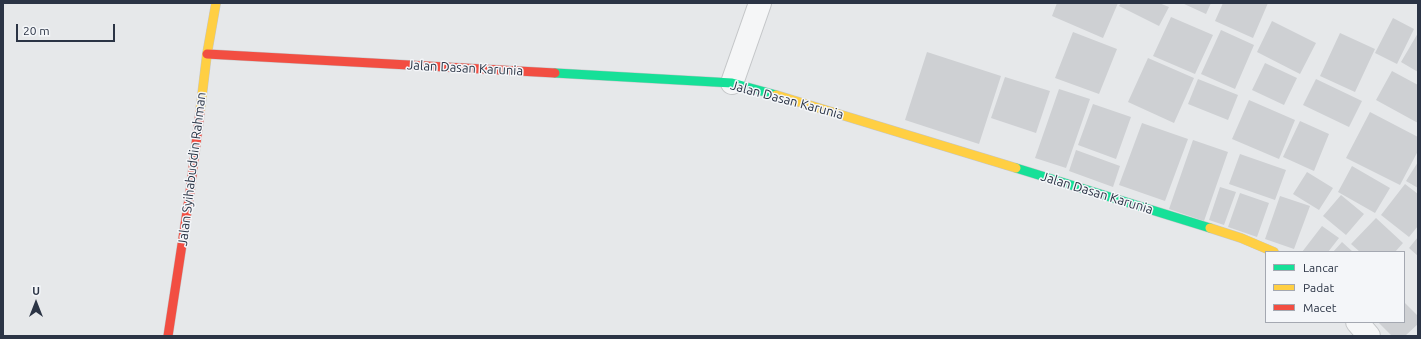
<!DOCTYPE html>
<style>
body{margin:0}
#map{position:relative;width:1421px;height:339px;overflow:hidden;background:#e6e8ea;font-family:Ubuntu,sans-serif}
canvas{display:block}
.frame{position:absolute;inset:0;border:4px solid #2b3445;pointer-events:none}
.legend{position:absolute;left:1265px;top:251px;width:140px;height:72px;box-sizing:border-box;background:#f4f6f9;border:1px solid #a4a8b1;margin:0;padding:5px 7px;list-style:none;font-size:12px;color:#2b3445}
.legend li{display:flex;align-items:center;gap:8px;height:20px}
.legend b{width:20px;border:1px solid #a4a8b1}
.north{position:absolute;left:16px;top:283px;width:40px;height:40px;-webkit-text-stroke:3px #f4f6f9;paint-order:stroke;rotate:0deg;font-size:11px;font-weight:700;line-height:16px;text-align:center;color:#2b3445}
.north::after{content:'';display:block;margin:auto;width:14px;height:18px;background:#2b3445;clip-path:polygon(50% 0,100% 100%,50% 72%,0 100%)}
.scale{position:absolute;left:16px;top:24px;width:99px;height:18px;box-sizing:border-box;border:2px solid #2b3445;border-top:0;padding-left:5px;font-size:12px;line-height:14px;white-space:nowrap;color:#2b3445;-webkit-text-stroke:3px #f4f6f9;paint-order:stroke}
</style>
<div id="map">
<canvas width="1421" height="339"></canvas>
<div class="frame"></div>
<ul class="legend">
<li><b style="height:5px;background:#16e098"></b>Lancar</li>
<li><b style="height:5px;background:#ffcf43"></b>Padat</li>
<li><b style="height:5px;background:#f24e42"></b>Macet</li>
</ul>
<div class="north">U</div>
<div class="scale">20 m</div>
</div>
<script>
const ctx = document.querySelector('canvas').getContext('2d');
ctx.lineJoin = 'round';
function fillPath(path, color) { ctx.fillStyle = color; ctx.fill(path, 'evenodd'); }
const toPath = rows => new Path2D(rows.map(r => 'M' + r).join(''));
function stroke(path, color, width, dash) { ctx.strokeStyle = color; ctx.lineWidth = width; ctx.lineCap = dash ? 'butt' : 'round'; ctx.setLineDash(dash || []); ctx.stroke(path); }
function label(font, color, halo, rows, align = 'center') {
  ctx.font = font + ' Ubuntu,sans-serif'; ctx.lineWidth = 3; ctx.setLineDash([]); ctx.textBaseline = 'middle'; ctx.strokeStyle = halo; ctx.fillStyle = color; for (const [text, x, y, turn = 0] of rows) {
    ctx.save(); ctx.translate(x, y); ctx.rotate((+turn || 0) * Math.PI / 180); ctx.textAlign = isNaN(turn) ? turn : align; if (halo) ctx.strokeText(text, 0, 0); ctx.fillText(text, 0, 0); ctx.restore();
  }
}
fillPath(toPath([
 [1057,3,1118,3,1103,38,1052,16],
 [1121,3,1159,3,1169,7,1159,26,1119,6],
 [1182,3,1211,3,1206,14],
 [1223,3,1268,3,1253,38,1215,21],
 [1171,17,1213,35,1195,74,1153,56],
 [1393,18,1414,29,1397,64,1375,53],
 [1272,21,1316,43,1300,74,1257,52],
 [1221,30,1254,45,1235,89,1201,74],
 [1073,32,1117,49,1099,94,1055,78],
 [1340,33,1375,49,1355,92,1320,76],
 [1418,33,1418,72,1401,62],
 [927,52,1001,76,979,144,905,120],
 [1148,58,1194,78,1174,123,1128,102],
 [1265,63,1297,78,1284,105,1252,90],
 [1392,71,1418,85,1418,123,1376,100],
 [1005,77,1050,91,1036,133,991,118],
 [1198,79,1238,95,1228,120,1188,104],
 [1316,79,1362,101,1349,127,1303,105],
 [1059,89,1090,99,1066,168,1035,158],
 [1249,100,1295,120,1279,159,1232,139],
 [1093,104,1131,117,1116,159,1078,145],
 [1370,112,1418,137,1418,151,1400,185,1346,158],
 [1300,121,1329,134,1314,171,1283,157],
 [1142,123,1188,139,1165,201,1119,185],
 [1193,140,1228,152,1204,221,1169,209],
 [1076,150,1120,166,1113,187,1069,171],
 [1240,154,1286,170,1275,200,1229,184],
 [1418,162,1418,188,1406,181],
 [1352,166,1390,188,1375,213,1338,192],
 [1307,172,1333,188,1319,210,1293,194],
 [1405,184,1418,194,1418,226,1409,237,1381,215],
 [1220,187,1236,192,1224,225,1209,220],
 [1240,193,1269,203,1257,237,1228,227],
 [1341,195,1364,214,1346,235,1323,216],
 [1280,196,1310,206,1294,249,1265,239],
 [1376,218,1403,243,1395,252,1360,252,1351,244],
 [1322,226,1339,238,1328,252,1302,252],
 [1418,237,1418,256,1409,248],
 [1342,242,1353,252,1333,252],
 [1404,302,1418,316,1418,324,1405,336,1392,336,1378,322,1404,322]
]), '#ced0d3');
const street = toPath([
 [732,83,760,3],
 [1357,322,1369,336]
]);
const fast = toPath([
 [555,73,732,83,776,95],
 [1016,168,1210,228]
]);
const slow = toPath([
 [776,95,1016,168],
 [200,112,207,54,216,3],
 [1210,228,1241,238,1274,252]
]);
const jam = toPath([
 [207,54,555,73],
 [168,336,190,192,200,112]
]);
stroke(street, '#c4c6c8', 24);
stroke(fast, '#c4c6c8', 10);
stroke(slow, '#c4c6c8', 10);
stroke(jam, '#c4c6c8', 10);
stroke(street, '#f5f6f7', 22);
stroke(fast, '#16e098', 9);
stroke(slow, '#ffcf43', 9);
stroke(jam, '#f24e42', 9);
label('13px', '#2b3445', '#f4f6f9', [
 ["Jalan Dasan Karunia",465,68,3],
 ["Jalan Dasan Karunia",787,100,15],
 ["Jalan Syihabuddin Rahman",192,169,-83],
 ["Jalan Dasan Karunia",1097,193,17]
]);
</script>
